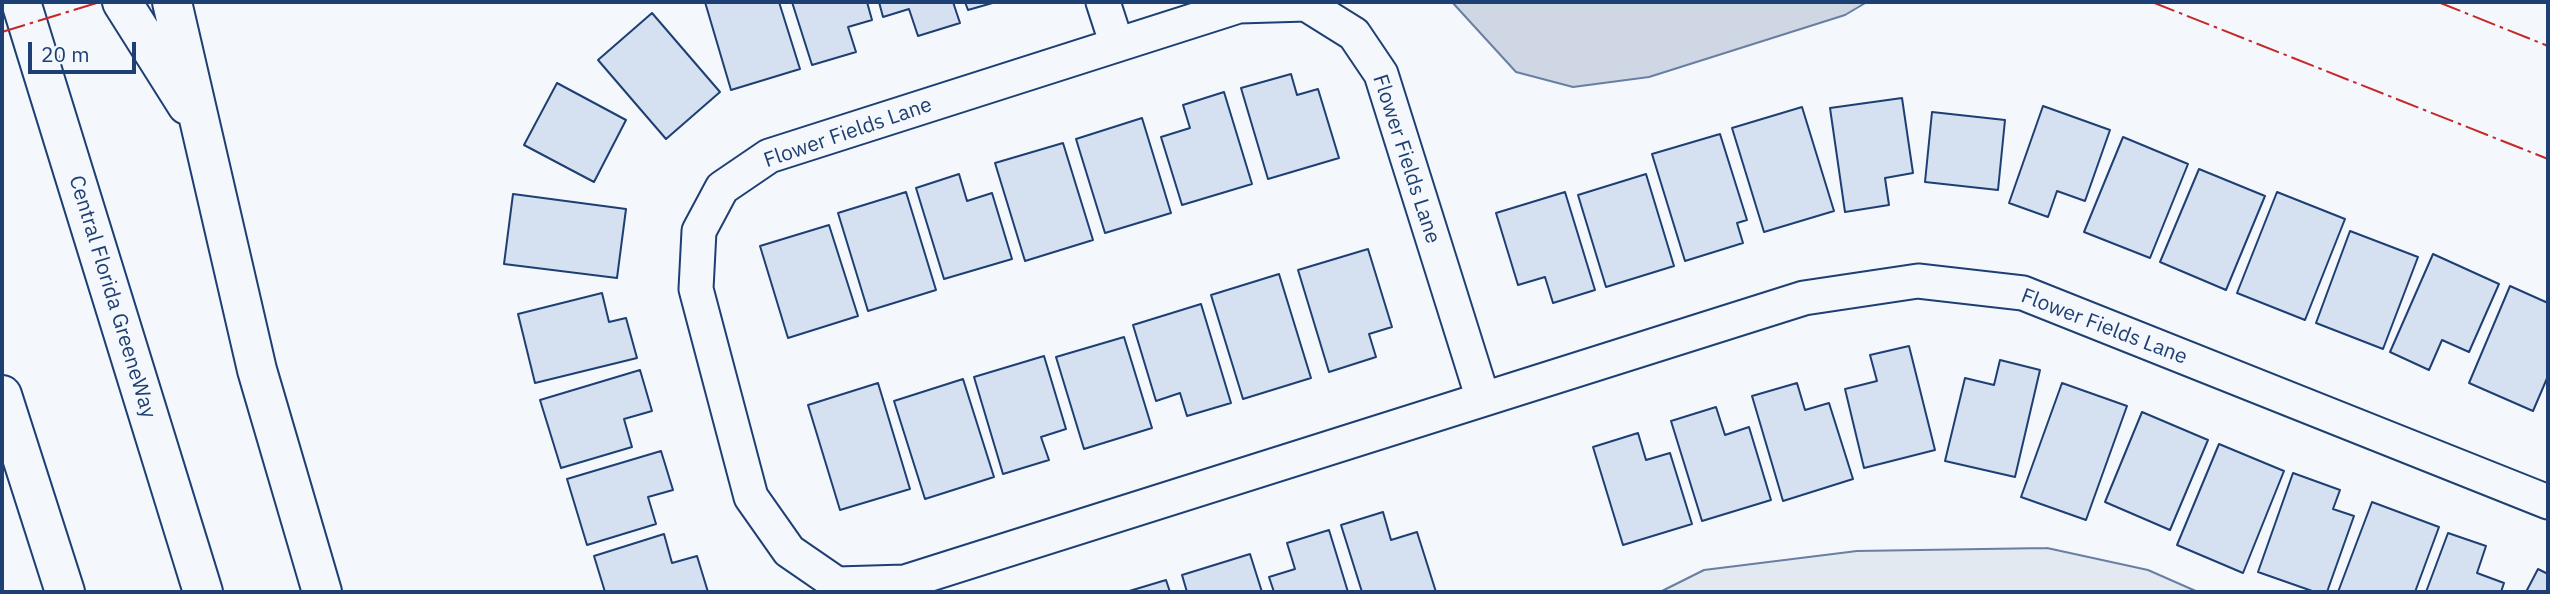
<!DOCTYPE html>
<style>
body{margin:0}
#map{position:relative;width:2550px;height:594px;overflow:hidden;background:#f4f7fb;font-family:"IBM Plex Sans",sans-serif}
canvas{display:block}
.frame{position:absolute;inset:0;border:4px solid #1d3f73;pointer-events:none}
.scale{position:absolute;left:28px;top:42px;width:108px;height:32px;box-sizing:border-box;border:4px solid #1d3f73;border-top:0;padding-left:9px;font-size:21px;line-height:24px;white-space:nowrap;color:#1d3f73;-webkit-text-stroke:5px #f4f7fb;paint-order:stroke}
</style>
<div id="map">
<canvas width="2550" height="594"></canvas>
<div class="frame"></div>
<div class="scale">20 m</div>
</div>
<script>
const ctx = document.querySelector('canvas').getContext('2d');
ctx.lineJoin = 'round';
function fillPath(path, color) { ctx.fillStyle = color; ctx.fill(path, 'evenodd'); }
const toPath = rows => new Path2D(rows.map(r => 'M' + r).join(''));
function stroke(path, color, width, dash) { ctx.strokeStyle = color; ctx.lineWidth = width; ctx.lineCap = dash ? 'butt' : 'round'; ctx.setLineDash(dash || []); ctx.stroke(path); }
function label(font, color, halo, rows, align = 'center') {
  ctx.font = font + ' "IBM Plex Sans",sans-serif'; ctx.lineWidth = 5; ctx.setLineDash([]); ctx.textBaseline = 'middle'; ctx.strokeStyle = halo; ctx.fillStyle = color; for (const [text, x, y, turn = 0] of rows) {
    ctx.save(); ctx.translate(x, y); ctx.rotate((+turn || 0) * Math.PI / 180); ctx.textAlign = isNaN(turn) ? turn : align; if (halo) ctx.strokeText(text, 0, 0); ctx.fillText(text, 0, 0); ctx.restore();
  }
}
const green = toPath([
 [2047,548,2148,570,2198,592,1660,592,1704,570,1857,551,2047,548]
]);
fillPath(green, '#e3e9f0');
stroke(green, '#687fa3', 2);
const water = toPath([
 [1452,2,1867,2,1845,15,1649,77,1573,87,1516,72,1452,2]
]);
fillPath(water, '#cfd7e4');
stroke(water, '#687fa3', 2);
const building = toPath([
 [705,2,779,2,800,69,731,90,705,2],
 [792,2,867,2,872,20,848,27,856,52,812,65,792,2],
 [879,2,953,2,960,23,918,36,909,9,883,17,879,2],
 [965,2,996,2,968,10,965,2],
 [652,13,720,92,666,139,598,60,652,13],
 [1291,74,1297,95,1318,89,1339,158,1268,179,1241,88,1291,74],
 [557,83,626,120,594,182,524,145,557,83],
 [1224,92,1252,184,1182,205,1161,137,1190,128,1183,105,1224,92],
 [1902,98,1913,173,1885,178,1889,205,1845,212,1830,108,1902,98],
 [2043,106,2110,130,2085,201,2057,191,2048,217,2009,203,2043,106],
 [1802,107,1834,211,1764,232,1732,128,1802,107],
 [1932,112,2005,120,1998,190,1925,182,1932,112],
 [1142,118,1171,213,1105,233,1076,139,1142,118],
 [1720,134,1747,220,1737,223,1743,243,1685,261,1652,154,1720,134],
 [2123,137,2188,164,2150,258,2084,232,2123,137],
 [1063,143,1093,240,1025,261,995,163,1063,143],
 [2199,169,2265,196,2226,290,2160,262,2199,169],
 [959,174,967,201,992,193,1012,259,944,279,916,188,959,174],
 [1646,174,1674,266,1606,287,1578,195,1646,174],
 [906,192,936,290,868,311,838,213,906,192],
 [1565,192,1595,290,1553,303,1545,277,1518,285,1496,213,1565,192],
 [2277,192,2345,219,2305,320,2237,293,2277,192],
 [513,194,626,209,617,278,504,264,513,194],
 [829,225,858,316,788,338,760,246,829,225],
 [2350,231,2418,257,2383,349,2316,323,2350,231],
 [1368,249,1392,327,1369,334,1376,357,1329,372,1298,270,1368,249],
 [2433,254,2499,284,2469,352,2442,340,2429,370,2390,352,2433,254],
 [1279,274,1311,378,1243,399,1211,295,1279,274],
 [2510,286,2548,303,2548,376,2533,411,2469,383,2510,286],
 [602,293,609,322,626,318,637,358,535,383,518,314,602,293],
 [1201,304,1231,403,1187,416,1180,393,1156,401,1133,325,1201,304],
 [1124,337,1152,428,1084,449,1056,357,1124,337],
 [1909,346,1935,450,1864,468,1845,389,1877,381,1870,355,1909,346],
 [1044,356,1066,429,1041,437,1049,460,1003,474,974,377,1044,356],
 [2000,360,2040,370,2015,477,1945,461,1965,378,1994,385,2000,360],
 [640,370,652,411,624,419,632,447,561,468,540,400,640,370],
 [963,379,994,477,925,499,894,401,963,379],
 [878,383,910,489,840,510,808,405,878,383],
 [1797,383,1805,410,1829,403,1853,479,1783,501,1752,396,1797,383],
 [2062,383,2127,406,2086,520,2021,497,2062,383],
 [1716,407,1725,435,1749,427,1771,500,1702,521,1671,421,1716,407],
 [2142,412,2208,440,2170,530,2105,502,2142,412],
 [1638,433,1646,460,1670,453,1692,524,1623,545,1593,447,1638,433],
 [2219,444,2284,471,2243,573,2177,545,2219,444],
 [661,451,673,490,648,497,656,524,587,545,567,479,661,451],
 [2293,473,2340,490,2333,509,2354,516,2327,592,2315,592,2258,572,2293,473],
 [2372,502,2439,527,2415,592,2338,592,2372,502],
 [1383,512,1391,540,1417,532,1436,592,1362,592,1341,525,1383,512],
 [1329,530,1348,592,1274,592,1269,577,1295,569,1287,543,1329,530],
 [2448,533,2486,546,2477,573,2504,583,2501,592,2426,592,2448,533],
 [664,534,672,563,697,556,708,592,605,592,594,556,664,534],
 [1250,554,1262,592,1187,592,1182,575,1250,554],
 [2538,569,2548,574,2548,592,2526,592,2538,569],
 [1166,580,1170,592,1126,592,1166,580]
]);
fillPath(building, '#d5e0f0');
stroke(building, '#1d3f73', 2);
const street = toPath([
 [1103,2,1117,45],
 [1483,399,1381,74,1354,34,1306,4,1239,6,769,156,722,188,699,231,696,289,751,497,789,551,837,584,905,582,1804,298,1918,281,2023,293,2548,502]
]);
const highway = toPath([
 [21,2,203,592],
 [122,2,187,105],
 [172,2,257,370,322,592],
 [2,395,65,592]
]);
stroke(street, '#1d3f73', 37);
stroke(highway, '#1d3f73', 42);
stroke(street, '#f4f7fb', 33);
stroke(highway, '#f4f7fb', 38);
stroke(toPath([
 [2152,2,2548,159],
 [2438,2,2548,46],
 [2,32,100,2]
]), '#c62828', 2, [24, 5, 3.5, 5]);
label('21px', '#1d3f73', '#f4f7fb', [
 ["Flower Fields Lane",848,133,-19],
 ["Flower Fields Lane",1406,159,72],
 ["Central Florida GreeneWay",112,297,73],
 ["Flower Fields Lane",2104,327,21]
]);
</script>
